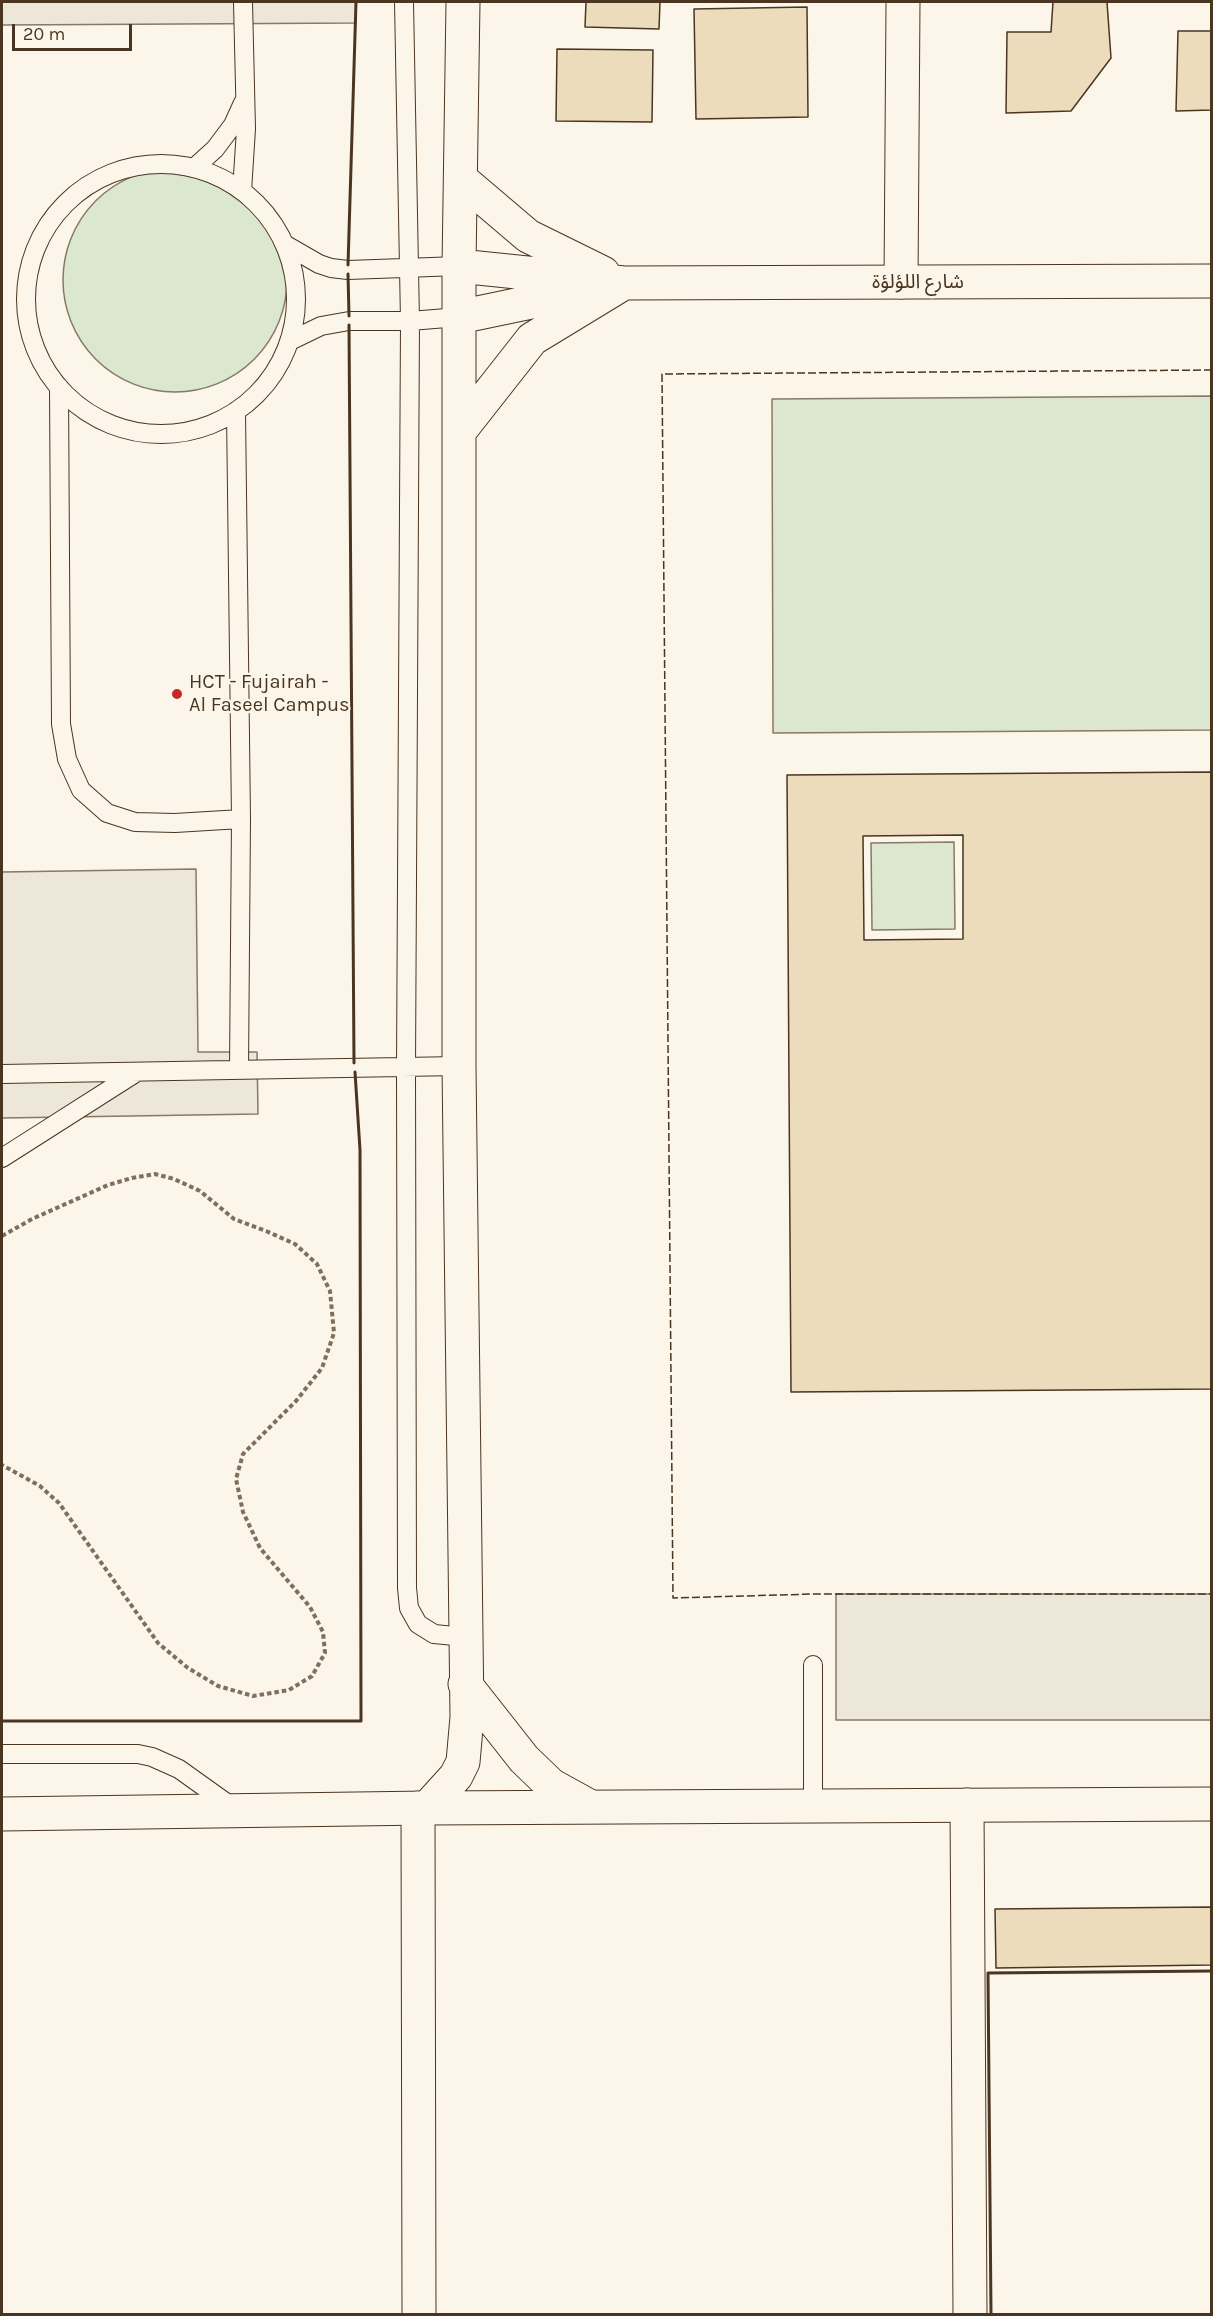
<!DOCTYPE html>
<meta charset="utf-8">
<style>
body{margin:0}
#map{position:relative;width:1213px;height:2316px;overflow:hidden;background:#fbf6e9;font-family:Karla,sans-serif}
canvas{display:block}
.frame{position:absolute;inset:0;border:3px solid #4a3520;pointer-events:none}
.scale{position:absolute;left:12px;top:24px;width:120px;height:27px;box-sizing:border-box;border:3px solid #4a3520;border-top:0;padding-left:8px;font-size:18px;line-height:21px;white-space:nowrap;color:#4a3520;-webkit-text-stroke:4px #fbf6e9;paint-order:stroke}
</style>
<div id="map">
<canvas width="1213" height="2316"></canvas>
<div class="frame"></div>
<div class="scale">20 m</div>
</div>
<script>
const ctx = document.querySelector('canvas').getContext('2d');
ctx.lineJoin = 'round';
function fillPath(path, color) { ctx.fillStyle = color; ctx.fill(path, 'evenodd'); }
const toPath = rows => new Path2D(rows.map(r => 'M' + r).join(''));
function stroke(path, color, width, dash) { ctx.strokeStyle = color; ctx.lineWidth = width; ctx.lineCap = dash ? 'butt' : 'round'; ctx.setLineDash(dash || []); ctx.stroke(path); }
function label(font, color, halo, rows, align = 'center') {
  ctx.font = font + ' Karla,"Noto Sans Arabic",sans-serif'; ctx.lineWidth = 4.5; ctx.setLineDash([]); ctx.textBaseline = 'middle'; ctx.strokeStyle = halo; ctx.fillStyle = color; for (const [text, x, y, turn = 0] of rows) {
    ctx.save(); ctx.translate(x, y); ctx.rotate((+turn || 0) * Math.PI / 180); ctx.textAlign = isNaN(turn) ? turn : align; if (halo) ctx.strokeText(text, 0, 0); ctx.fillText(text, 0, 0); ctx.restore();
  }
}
const green = toPath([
 '63 280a112 112 0 1 1 224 0a112 112 0 1 1-224 0Z',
 [1211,396,1211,730,773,733,772,399,1211,396],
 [954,842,955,929,872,930,871,843,954,842]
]);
fillPath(green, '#dce7d0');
stroke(green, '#887966', 1.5);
const parking = toPath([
 [2,2,356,2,356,23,2,25,2,2],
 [196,869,198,1052,257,1052,258,1114,2,1118,2,872,196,869],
 [836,1594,1211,1594,1211,1720,836,1720,836,1594]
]);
fillPath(parking, '#ede7d9');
stroke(parking, '#887966', 1.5);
const building = toPath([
 [586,2,660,2,659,29,585,27,586,2],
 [1053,2,1107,2,1111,58,1071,111,1006,113,1007,32,1051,32,1053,2],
 [807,7,808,117,696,119,694,9,807,7],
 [1178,31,1212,31,1212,110,1176,111,1178,31],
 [557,49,653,50,652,122,556,121,557,49],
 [1212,772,1212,1389,791,1392,787,775,1212,772],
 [963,835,963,939,864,940,863,836,963,835],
 [1212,1907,1212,1965,996,1968,995,1909,1212,1907]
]);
fillPath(building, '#ecdcbc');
stroke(building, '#4a3520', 1.5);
const lane = toPath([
 [404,2,410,321,406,1067,407,1588,409,1608,418,1624,434,1634,465,1637],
 '26 299a135 135 0 1 1 270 0a135 135 0 1 1-270 0Z',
 [194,168,215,149,233,125,243,103],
 [242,191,246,129,243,2],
 [286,245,319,264,331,268,348,270,459,266],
 [290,341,321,326,349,321,410,321,459,317],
 [59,387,61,724,67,759,81,790,107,813,135,822,175,823,241,819],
 [236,411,241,819,239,1070],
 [2,1074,459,1066],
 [2,1158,137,1072],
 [813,1665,813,1806],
 [2,1754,138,1754,152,1757,179,1769,235,1809]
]);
const street = toPath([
 [901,282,903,2],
 [967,1805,970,2314],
 [418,1808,419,2314]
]);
const secondary = toPath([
 [461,179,528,236,603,273],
 [459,266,624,283,1212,281],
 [459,317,593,289],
 [459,432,532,339,624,283],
 [465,1684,524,1759,551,1785,591,1807],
 [427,1808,456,1776,463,1762,467,1717,459,1066,459,266,463,2],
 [2,1814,427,1808,1212,1804]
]);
stroke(lane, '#4a3520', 20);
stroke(street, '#4a3520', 35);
stroke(secondary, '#4a3520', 35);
stroke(toPath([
 [2,1236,32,1219,108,1185,132,1178,155,1174,174,1179,200,1191,234,1219,266,1231,295,1244,317,1264,330,1291,334,1333,322,1368,296,1401,243,1454,236,1479,243,1512,260,1548,310,1607,323,1632,325,1653,312,1676,289,1690,253,1696,218,1686,188,1668,158,1643,59,1503,40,1486,2,1465]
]), '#7f6f5c', 4, [4.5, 3]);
stroke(lane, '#fbf6e9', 18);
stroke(street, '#fbf6e9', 33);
stroke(secondary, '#fbf6e9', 33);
stroke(toPath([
 [1212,370,662,374,673,1598,813,1594,1212,1594]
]), '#4a3520', 1.5, [8, 3]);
stroke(toPath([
 [348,265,356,2],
 [348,274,349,316],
 [349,325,354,1063],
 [2,1721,361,1721,360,1150,355,1072],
 [991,2314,988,1973,1212,1971]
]), '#4a3520', 3);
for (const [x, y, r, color] of [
 [177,694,6,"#c62828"]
]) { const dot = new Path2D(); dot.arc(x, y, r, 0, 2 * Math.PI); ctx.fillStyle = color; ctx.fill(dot); stroke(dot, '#fbf6e9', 2); }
label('20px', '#4a3520', '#fbf6e9', [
 ["شارع اللؤلؤة",918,282]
]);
label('20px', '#4a3520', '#fbf6e9', [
 ["HCT - Fujairah -",189,682],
 ["Al Faseel Campus",189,705]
], 'left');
</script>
